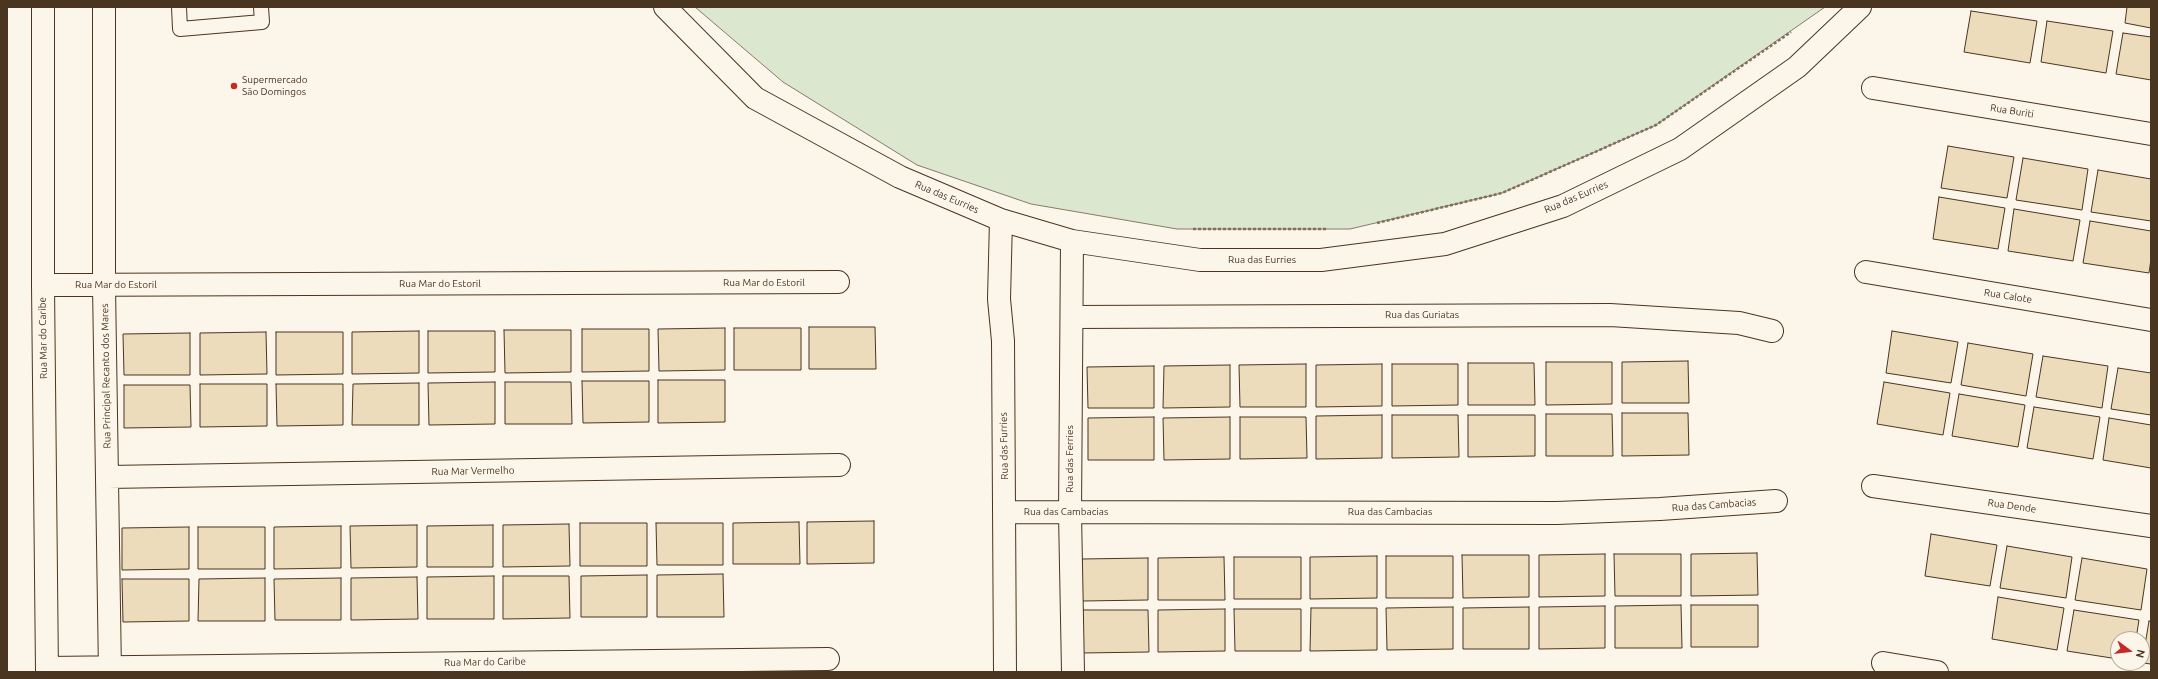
<!DOCTYPE html>
<meta charset="utf-8">
<style>
body{margin:0}
#map{position:relative;width:2158px;height:679px;overflow:hidden;background:#fbf6e9;font-family:Ubuntu,sans-serif}
canvas{display:block}
.frame{position:absolute;inset:0;border:8px solid #4a3520;pointer-events:none}
.north{position:absolute;left:2110px;top:631px;width:40px;height:40px;box-sizing:border-box;background:#fbf6e9;border:1px solid #b4a999;border-radius:50%;rotate:105deg;font-size:11px;font-weight:700;line-height:16px;text-align:center;color:#4a3520}
.north::after{content:'';display:block;margin:auto;width:14px;height:18px;background:#c62828;clip-path:polygon(50% 0,100% 100%,50% 72%,0 100%)}
</style>
<div id="map">
<canvas width="2158" height="679"></canvas>
<div class="frame"></div>
<div class="north">N</div>
</div>
<script>
const ctx = document.querySelector('canvas').getContext('2d');
ctx.lineJoin = 'round';
function fillPath(path, color) { ctx.fillStyle = color; ctx.fill(path, 'evenodd'); }
const toPath = rows => new Path2D(rows.map(r => 'M' + r).join(''));
function stroke(path, color, width, dash) { ctx.strokeStyle = color; ctx.lineWidth = width; ctx.lineCap = dash ? 'butt' : 'round'; ctx.setLineDash(dash || []); ctx.stroke(path); }
function label(font, color, halo, rows, align = 'center') {
  ctx.font = font + ' Ubuntu,sans-serif'; ctx.lineWidth = 3; ctx.setLineDash([]); ctx.textBaseline = 'middle'; ctx.strokeStyle = halo; ctx.fillStyle = color; for (const [text, x, y, turn = 0] of rows) {
    ctx.save(); ctx.translate(x, y); ctx.rotate((+turn || 0) * Math.PI / 180); ctx.textAlign = isNaN(turn) ? turn : align; if (halo) ctx.strokeText(text, 0, 0); ctx.fillText(text, 0, 0); ctx.restore();
  }
}
const green = toPath([
 [695,7,1825,7,1656,125,1502,193,1350,229,1177,229,1031,204,917,165,783,82,695,7]
]);
fillPath(green, '#dce7d0');
stroke(green, '#887966', 1);
const building = toPath([
 [2127,7,2151,7,2151,28,2125,23,2127,7],
 [1971,11,2037,21,2030,63,1964,52,1971,11],
 [2047,21,2113,31,2106,73,2041,62,2047,21],
 [2123,33,2151,37,2151,80,2116,74,2123,33],
 [1948,146,2014,157,2007,198,1941,188,1948,146],
 [2023,158,2088,169,2082,210,2016,200,2023,158],
 [2098,170,2151,179,2151,221,2091,212,2098,170],
 [1939,197,2005,208,1998,249,1933,239,1939,197],
 [2014,209,2080,220,2073,261,2008,251,2014,209],
 [2090,221,2151,231,2151,259,2149,273,2083,263,2090,221],
 [809,327,875,327,876,369,809,369,809,327],
 [725,328,725,370,659,371,658,329,725,328],
 [734,328,801,328,801,370,734,370,734,328],
 [582,329,649,329,649,371,582,372,582,329],
 [504,330,571,330,571,372,505,373,504,330],
 [419,331,419,373,352,374,352,332,419,331],
 [428,331,495,331,495,372,428,373,428,331],
 [1892,331,1958,342,1951,383,1886,373,1892,331],
 [266,332,267,374,200,375,200,333,266,332],
 [276,332,343,332,343,374,276,375,276,332],
 [190,333,190,375,124,375,123,334,190,333],
 [1968,343,2033,354,2026,396,1961,385,1968,343],
 [2043,356,2108,366,2102,408,2036,397,2043,356],
 [1688,361,1689,403,1622,403,1622,362,1688,361],
 [1546,362,1612,362,1612,404,1546,405,1546,362],
 [1468,363,1534,363,1535,405,1468,405,1468,363],
 [1306,364,1306,407,1240,407,1239,365,1306,364],
 [1382,364,1382,406,1316,407,1316,365,1382,364],
 [1392,364,1458,364,1458,405,1392,406,1392,364],
 [1230,365,1230,407,1163,408,1164,366,1230,365],
 [1154,366,1154,408,1088,408,1087,367,1154,366],
 [2118,368,2151,373,2151,415,2111,409,2118,368],
 [658,380,725,380,725,422,658,423,658,380],
 [582,381,649,381,649,422,583,423,582,381],
 [495,382,495,424,429,425,428,383,495,382],
 [505,382,571,382,572,424,505,424,505,382],
 [1884,382,1950,393,1943,435,1877,424,1884,382],
 [419,383,419,425,352,425,353,384,419,383],
 [200,384,267,384,267,426,200,427,200,384],
 [276,384,343,384,343,425,277,426,276,384],
 [124,385,190,385,191,427,124,428,124,385],
 [1959,394,2025,405,2018,447,1952,436,1959,394],
 [2034,407,2100,417,2093,459,2027,448,2034,407],
 [1622,413,1688,413,1689,455,1622,456,1622,413],
 [1546,414,1612,414,1613,456,1546,456,1546,414],
 [1382,415,1382,458,1316,459,1316,416,1382,415],
 [1392,415,1458,415,1459,457,1392,458,1392,415],
 [1468,415,1535,415,1535,456,1468,457,1468,415],
 [1154,417,1154,460,1088,460,1088,418,1154,417],
 [1230,417,1230,459,1164,460,1163,418,1230,417],
 [1240,417,1306,417,1307,458,1240,459,1240,417],
 [2109,418,2151,425,2151,468,2103,460,2109,418],
 [874,521,874,563,807,564,807,522,874,521],
 [799,522,800,564,733,564,733,523,799,522],
 [580,523,647,523,647,566,580,566,580,523],
 [656,523,723,523,723,565,657,565,656,523],
 [569,524,570,566,503,567,503,525,569,524],
 [417,525,417,567,351,568,350,526,417,525],
 [493,525,493,567,427,567,427,526,493,525],
 [341,526,341,568,274,569,274,527,341,526],
 [189,527,189,569,122,570,122,528,189,527],
 [198,527,265,527,265,569,198,569,198,527],
 [1931,534,1997,545,1990,586,1925,576,1931,534],
 [2007,546,2072,557,2066,598,2000,588,2007,546],
 [1757,553,1758,595,1691,596,1691,554,1757,553],
 [1605,554,1605,596,1539,597,1539,555,1605,554],
 [1614,554,1681,554,1681,596,1615,596,1614,554],
 [1462,555,1529,555,1529,597,1463,598,1462,555],
 [1377,556,1377,598,1310,599,1310,557,1377,556],
 [1386,556,1453,556,1453,598,1386,598,1386,556],
 [1224,557,1225,600,1158,600,1158,558,1224,557],
 [1234,557,1301,557,1301,599,1234,599,1234,557],
 [1148,558,1148,600,1082,601,1082,559,1148,558],
 [2082,558,2147,569,2141,610,2075,600,2082,558],
 [723,574,724,617,657,617,657,575,723,574],
 [647,575,647,617,581,617,581,576,647,575],
 [494,576,494,619,427,619,427,577,494,576],
 [503,576,569,576,570,618,503,619,503,576],
 [417,577,418,619,351,620,351,578,417,577],
 [265,578,265,621,198,621,199,579,265,578],
 [341,578,341,620,275,620,274,579,341,578],
 [122,579,189,579,189,621,123,622,122,579],
 [1998,597,2064,608,2057,650,1992,639,1998,597],
 [1681,605,1682,648,1615,648,1615,606,1681,605],
 [1691,605,1758,605,1758,647,1691,647,1691,605],
 [1605,606,1605,648,1539,649,1539,607,1605,606],
 [1453,607,1453,649,1387,650,1386,608,1453,607],
 [1529,607,1529,649,1463,649,1463,608,1529,607],
 [1311,608,1377,608,1377,650,1310,651,1311,608],
 [1225,609,1225,651,1158,652,1158,610,1225,609],
 [1234,609,1301,609,1301,651,1235,651,1234,609],
 [1082,610,1148,610,1149,652,1082,653,1082,610],
 [2074,610,2139,620,2136,639,2118,639,2118,659,2067,651,2074,610],
 [2149,621,2151,622,2151,664,2142,663,2149,621]
]);
fillPath(building, '#ecdcbc');
stroke(building, '#4a3520', 1);
const lane = toPath([
 [179,7,180,29,262,22,261,7]
]);
const street = toPath([
 [43,7,43,285,47,672],
 [104,7,104,286,110,672],
 [665,7,755,98,900,177,1001,220,1072,241,1200,260,1321,260,1445,244,1563,206,1680,149,1797,67,1860,7],
 [1873,88,2151,134],
 [1001,220,999,299,1003,341,1005,672],
 [1072,241,1070,513,1073,672],
 [1866,272,2151,320],
 [43,285,838,282],
 [1072,317,1610,315,1739,323,1772,331],
 [108,477,839,465],
 [1873,486,2151,526],
 [1005,512,1557,513,1660,509,1776,501],
 [1883,663,1937,672],
 [47,668,828,659]
]);
stroke(lane, '#4a3520', 16);
stroke(street, '#4a3520', 24);
stroke(toPath([
 [1377,223,1502,193,1656,125,1791,32],
 [1193,229,1328,229]
]), '#7f6f5c', 2.5, [3, 2]);
stroke(lane, '#fbf6e9', 14);
stroke(street, '#fbf6e9', 22);
for (const [x, y, r, color] of [
 [234,86,4,"#c62828"]
]) { const dot = new Path2D(); dot.arc(x, y, r, 0, 2 * Math.PI); ctx.fillStyle = color; ctx.fill(dot); stroke(dot, '#fbf6e9', 1.5); }
label('10px', '#4a3520', '#fbf6e9', [
 ["Supermercado",242,80],
 ["São Domingos",242,92]
], 'left');
label('10px', '#4a3520', '#fbf6e9', [
 ["Rua Buriti",2012,111,9],
 ["Rua das Eurries",947,197,23],
 ["Rua das Eurries",1576,197,-23],
 ["Rua das Eurries",1262,260],
 ["Rua Mar do Estoril",764,283],
 ["Rua Mar do Estoril",440,284],
 ["Rua Mar do Estoril",116,285],
 ["Rua Calote",2008,296,9],
 ["Rua das Guriatas",1422,315],
 ["Rua Mar do Caribe",43,338,-91],
 ["Rua Principal Recanto dos Mares",106,376,-91],
 ["Rua das Furries",1004,446,-91],
 ["Rua das Ferries",1070,459,-90],
 ["Rua Mar Vermelho",473,471,-1],
 ["Rua das Cambacias",1714,505,-4],
 ["Rua Dende",2012,506,8],
 ["Rua das Cambacias",1066,512],
 ["Rua das Cambacias",1390,512],
 ["Rua Mar do Caribe",485,662,-1]
]);
</script>
